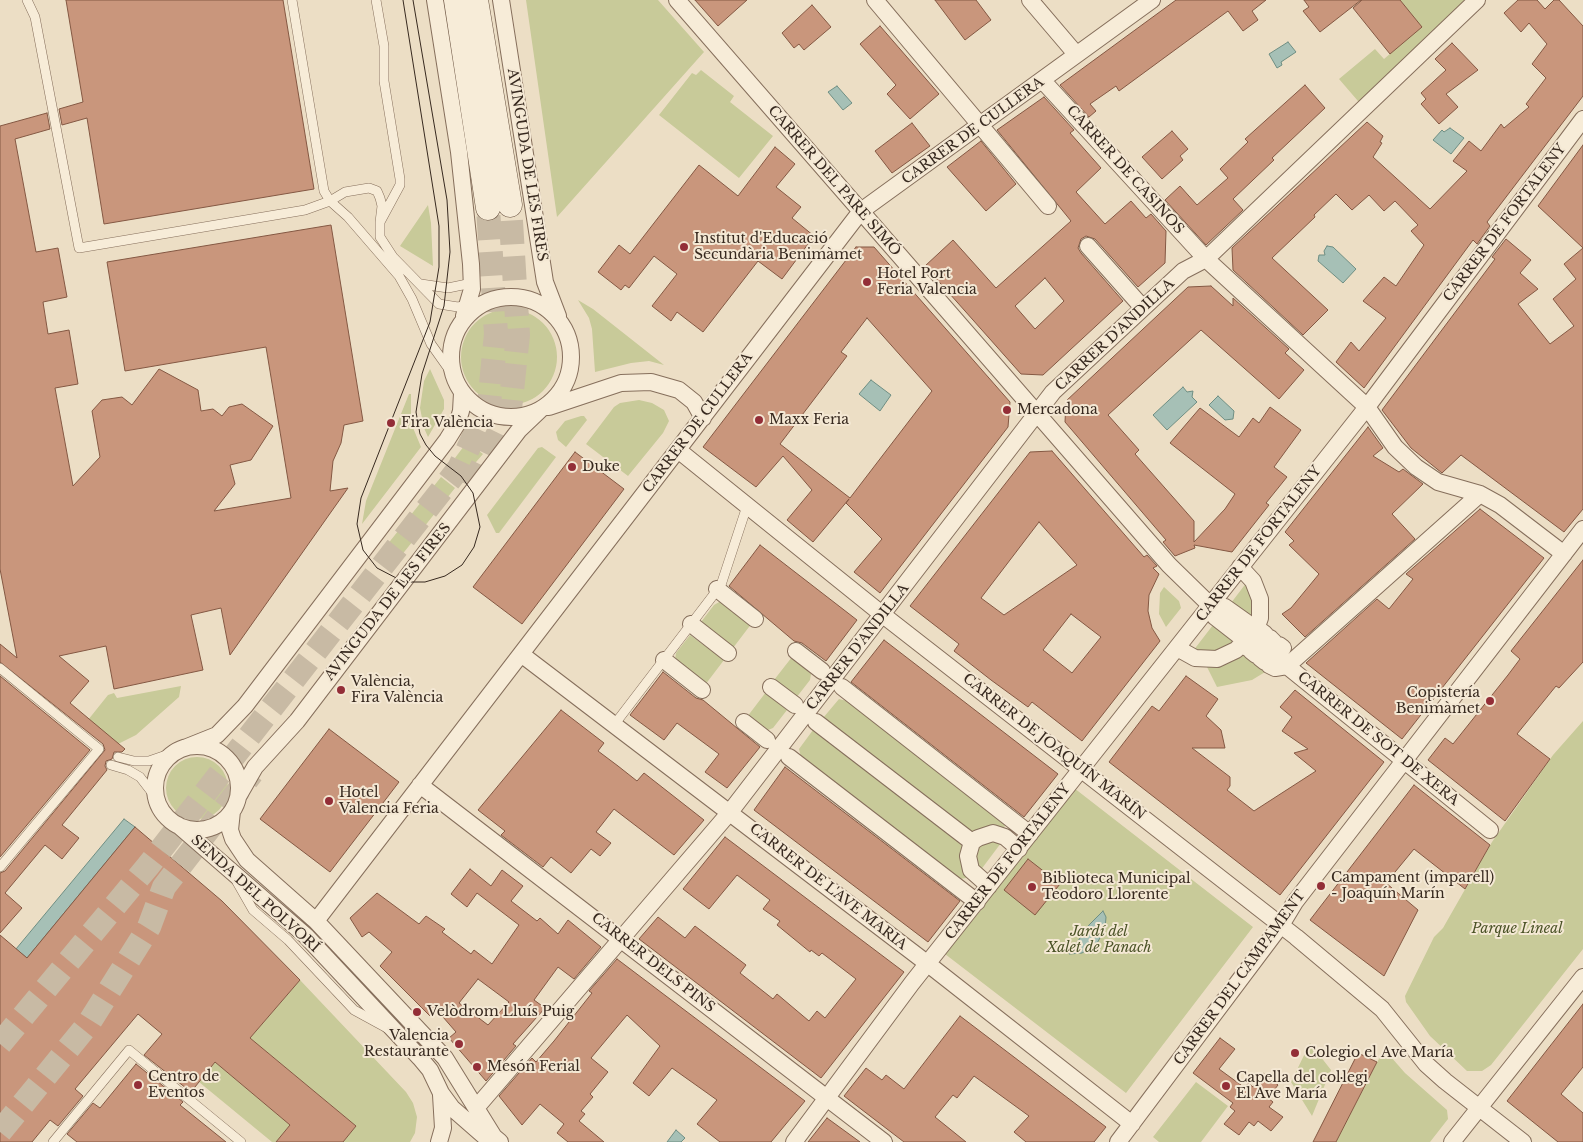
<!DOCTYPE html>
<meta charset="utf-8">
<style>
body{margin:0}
canvas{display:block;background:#ecdec5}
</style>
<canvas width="1583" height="1142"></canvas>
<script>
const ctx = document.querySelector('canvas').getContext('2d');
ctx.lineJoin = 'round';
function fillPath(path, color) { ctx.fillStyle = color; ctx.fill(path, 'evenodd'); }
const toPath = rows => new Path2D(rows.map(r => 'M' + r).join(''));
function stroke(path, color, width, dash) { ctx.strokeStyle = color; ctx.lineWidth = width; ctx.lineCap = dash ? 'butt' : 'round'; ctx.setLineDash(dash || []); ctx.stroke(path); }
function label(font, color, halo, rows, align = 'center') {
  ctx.font = font + ' "Libre Baskerville",serif'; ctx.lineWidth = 4; ctx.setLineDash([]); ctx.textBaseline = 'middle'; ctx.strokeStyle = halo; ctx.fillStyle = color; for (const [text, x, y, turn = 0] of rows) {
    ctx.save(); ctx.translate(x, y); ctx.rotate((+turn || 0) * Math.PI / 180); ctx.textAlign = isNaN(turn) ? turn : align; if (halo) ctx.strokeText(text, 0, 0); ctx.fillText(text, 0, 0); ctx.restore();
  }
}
fillPath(toPath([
 [526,0,658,0,704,52,557,217],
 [1400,0,1472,0,1364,108,1339,79,1375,49,1384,59,1421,27],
 [701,70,734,96,730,102,773,136,739,178,659,115,692,73,696,75],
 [428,205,431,223,433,266,400,246],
 [578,300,593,309,664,365,649,361,631,363,595,372,592,329,589,318],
 '461 357a48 48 0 1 1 96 0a48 48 0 1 1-96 0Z',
 [430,369,444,400,444,409,428,437,424,428,420,408,424,381],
 [409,394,411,394,411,423,421,447,362,524,366,501],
 [639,400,652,403,664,410,669,421,663,433,628,476,586,444,614,407,620,403],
 [581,416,584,416,587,420,566,447,558,440,556,432,565,421],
 [467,442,483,454,470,469,455,458],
 [542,447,556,457,499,533,496,533,487,515,538,448],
 [441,477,455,488,397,561,383,550],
 [1247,582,1253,594,1252,620,1231,603],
 [1164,587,1179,601,1181,608,1166,627,1159,614,1160,593],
 [721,601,752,623,733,648,701,622,714,605],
 [1213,625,1235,642,1221,651,1193,651],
 [690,635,724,660,705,685,675,660,676,653],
 [1246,650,1270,669,1252,680,1217,687,1206,665],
 [792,657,811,674,810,680,796,698,774,680],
 [181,686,179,697,136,735,118,744,88,720,108,695,114,693,117,698],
 [766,692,787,710,773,728,768,730,747,717],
 [839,699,847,701,1005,825,1004,828,973,834,823,718],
 [1583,721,1583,949,1491,1065,1482,1071,1467,1071,1430,1036,1406,1002,1405,996,1434,937,1443,928,1492,842,1553,755],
 [813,730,963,845,966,878,960,879,801,757,799,749],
 '166 788a31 31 0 1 1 62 0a31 31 0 1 1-62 0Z',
 [1074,788,1253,927,1126,1093,945,954,985,905,983,902],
 [987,839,1001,843,980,871,973,853,975,848],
 [300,980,406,1092,413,1103,417,1117,415,1133,410,1142,343,1142,356,1126,250,1038],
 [1310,1043,1331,1070,1312,1116,1291,1082],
 [1384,1049,1405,1073,1447,1110,1448,1119,1430,1142,1336,1142],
 [215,1062,290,1125,276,1142,272,1142,199,1082],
 [1196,1082,1228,1106,1201,1142,1159,1142,1153,1137]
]), '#c8ca99');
const water = toPath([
 [1288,42,1296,52,1281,62,1282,65,1277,68,1269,54,1288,42],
 [837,86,852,103,843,110,828,92,837,86],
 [1450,128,1464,138,1451,154,1433,140,1442,130,1444,132,1450,128],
 [1327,246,1333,247,1356,269,1343,283,1318,261,1319,255,1325,255,1324,251,1327,246],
 [871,380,891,395,880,411,859,394,871,380],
 [1183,387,1187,392,1193,391,1192,397,1197,402,1167,430,1153,415,1183,387],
 [1218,396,1234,411,1233,419,1225,420,1209,405,1218,396],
 [124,819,135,827,27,958,16,949,124,819],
 [1103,911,1106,917,1105,929,1096,945,1082,953,1069,954,1089,925,1103,911],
 [676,1130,685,1138,681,1142,667,1142,676,1130]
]);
fillPath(water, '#a6c0b6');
stroke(water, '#6e8e83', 1);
const building = toPath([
 [66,0,283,0,314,189,104,224,87,118,62,125,59,109,83,102,66,0],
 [695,0,747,0,718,26,695,0],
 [935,0,976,0,991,20,965,40,935,0],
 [1176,0,1266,0,1252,11,1258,20,1243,31,1228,11,1119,91,1116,86,1090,104,1096,111,1089,117,1060,85,1176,0],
 [1304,0,1361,0,1320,32,1303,11,1309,7,1304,0],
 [1362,0,1400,0,1422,27,1390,54,1353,8,1362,0],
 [1518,0,1537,0,1545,9,1554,0,1559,0,1583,26,1583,96,1487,222,1490,226,1477,244,1473,240,1364,388,1336,362,1351,342,1359,351,1386,318,1363,301,1384,277,1396,286,1424,245,1411,231,1418,225,1395,201,1384,211,1369,195,1352,210,1336,194,1314,215,1315,217,1272,258,1328,310,1303,335,1233,270,1232,248,1367,122,1383,136,1380,142,1382,143,1373,157,1430,209,1467,171,1453,161,1469,141,1481,151,1501,124,1504,128,1529,107,1526,104,1546,78,1532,64,1547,44,1529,23,1521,32,1504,13,1518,0],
 [812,5,831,27,804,50,799,44,794,48,782,33,812,5],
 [880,26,939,94,910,119,887,94,896,85,860,44,880,26],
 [1452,43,1478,70,1446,94,1458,107,1439,124,1421,104,1426,99,1421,93,1446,70,1435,59,1452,43],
 [1305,85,1325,108,1272,158,1274,160,1233,199,1243,210,1206,245,1165,200,1180,186,1197,205,1228,178,1220,169,1248,142,1245,139,1305,85],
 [1044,97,1074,130,1070,133,1101,168,1076,192,1105,224,1131,201,1146,218,1151,214,1166,231,1165,263,1138,287,1095,239,1086,236,1081,239,1078,248,1081,253,1123,301,1043,375,1021,374,925,266,953,240,996,288,1071,221,997,130,1044,97],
 [1045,278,1064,301,1035,329,1015,306,1045,278],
 [47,113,50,129,15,139,36,252,58,248,67,297,43,302,48,334,69,330,78,384,55,388,73,486,100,457,92,411,102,400,122,397,132,405,159,369,198,390,201,411,213,409,222,416,229,407,242,404,273,426,251,460,230,465,235,484,214,511,291,498,266,347,125,371,107,262,331,225,363,421,344,425,341,443,333,461,330,491,348,488,230,655,221,608,191,615,203,670,114,689,106,646,59,656,89,681,70,703,125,749,122,752,114,752,112,759,106,761,105,766,107,770,62,825,79,838,62,859,45,845,5,893,22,908,0,933,0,873,5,871,105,750,103,744,0,662,0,644,17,658,0,569,0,126,47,113],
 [912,123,930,146,892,173,875,151,912,123],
 [1172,131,1188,149,1180,156,1183,160,1162,179,1142,157,1172,131],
 [981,141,1016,184,986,211,947,167,981,141],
 [1583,145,1583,509,1564,532,1461,455,1442,473,1411,448,1382,410,1495,259,1492,257,1506,239,1531,260,1520,273,1538,289,1518,304,1550,344,1574,326,1553,299,1576,279,1564,264,1583,248,1538,206,1583,145],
 [775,147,795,164,776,187,801,207,792,218,814,236,782,279,758,261,703,332,677,312,671,321,652,306,677,274,654,256,629,288,625,285,621,290,598,272,619,245,630,254,699,165,738,196,775,147],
 [856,247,874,247,1010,402,1008,427,880,593,854,572,882,539,846,503,849,499,813,542,787,520,812,490,783,456,756,487,703,447,856,247],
 [867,318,932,391,850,498,780,444,847,356,841,352,867,318],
 [1211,286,1233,306,1233,298,1289,349,1285,353,1304,370,1279,399,1201,330,1108,415,1139,450,1135,454,1194,521,1194,542,1225,509,1235,494,1170,443,1200,408,1239,437,1253,418,1259,423,1270,407,1301,430,1274,467,1287,477,1266,503,1269,505,1232,552,1194,545,1195,548,1175,556,1163,542,1166,540,1065,422,1066,401,1188,287,1211,286],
 [1368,427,1383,448,1373,456,1399,472,1403,469,1423,484,1392,514,1415,539,1305,637,1282,614,1291,608,1319,574,1289,545,1294,541,1285,532,1368,427],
 [1052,451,1144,557,1147,555,1157,566,1153,568,1159,574,1149,595,1148,611,1152,628,1160,641,1082,741,1032,702,1028,707,991,680,954,651,959,644,910,606,1030,452,1052,451],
 [1039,522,1077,565,1004,615,981,598,1039,522],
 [1071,614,1101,637,1072,673,1043,650,1071,614],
 [575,452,624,489,522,624,473,587,575,452],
 [1480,509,1544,558,1402,739,1306,663,1377,599,1389,609,1413,579,1406,574,1480,509],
 [760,545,857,620,826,661,802,643,794,641,729,586,760,545],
 [1583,560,1583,662,1559,688,1556,686,1517,734,1550,759,1505,821,1428,760,1445,738,1453,744,1508,675,1520,659,1511,651,1583,560],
 [884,640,1058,774,1024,817,851,682,884,640],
 [663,672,696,698,703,700,760,747,727,788,705,772,719,754,677,723,664,740,630,715,663,672],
 [0,676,90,750,0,857,0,676],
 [1186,676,1218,699,1206,716,1221,730,1225,748,1192,748,1230,777,1230,786,1227,790,1254,811,1316,771,1294,753,1308,749,1282,731,1292,717,1280,707,1295,690,1384,762,1280,895,1109,762,1152,706,1159,711,1186,676],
 [561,710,604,743,598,751,618,766,637,781,644,773,704,820,674,855,614,809,596,832,611,843,600,856,591,849,571,873,551,857,543,867,501,835,505,831,478,810,561,710],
 [329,729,399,782,330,872,260,819,329,729],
 [785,767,960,901,928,942,754,810,785,767],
 [1414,785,1490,845,1465,889,1414,849,1386,883,1418,910,1384,976,1310,920,1414,785],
 [135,827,222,901,300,980,250,1038,356,1126,343,1142,276,1142,290,1125,215,1062,191,1092,144,1055,162,1034,138,1014,75,1089,83,1096,58,1126,50,1120,32,1142,0,1142,0,935,27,958,135,827],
 [725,837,904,972,821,1078,639,939,658,917,685,938,695,926,746,965,740,973,773,999,777,994,809,1021,817,1011,825,1018,856,979,822,953,819,956,811,950,810,952,777,925,780,921,763,909,770,900,737,875,709,909,683,889,725,837],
 [1028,859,1060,884,1035,915,1004,890,1028,859],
 [470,869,491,886,502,870,523,886,511,901,537,921,540,918,558,934,568,920,601,947,574,979,558,967,534,1000,545,1008,513,1044,516,1046,486,1081,449,1038,456,1032,436,1009,430,1016,380,966,392,952,369,932,362,937,350,918,377,893,419,924,426,916,445,929,442,932,471,954,474,950,492,964,519,925,477,893,467,907,451,894,470,869],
 [478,979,509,1002,488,1025,459,1003,478,979],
 [617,959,805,1101,771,1142,720,1142,697,1124,717,1100,672,1068,649,1096,633,1083,660,1046,627,1015,591,1058,608,1072,590,1094,593,1097,581,1111,585,1114,579,1121,604,1142,568,1142,557,1133,564,1124,540,1104,522,1125,499,1096,532,1058,536,1062,554,1041,592,993,589,991,617,959],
 [1583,1004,1583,1067,1561,1094,1583,1113,1583,1142,1558,1142,1507,1101,1583,1004],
 [960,1016,1106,1127,1094,1142,1026,1142,1014,1132,1029,1116,974,1076,957,1098,953,1095,935,1117,966,1142,904,1142,844,1096,866,1068,882,1080,886,1075,904,1089,960,1016],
 [1220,1038,1235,1049,1219,1069,1245,1088,1248,1083,1253,1087,1263,1073,1278,1085,1268,1098,1273,1102,1269,1107,1283,1117,1271,1131,1258,1121,1254,1126,1249,1122,1239,1135,1224,1124,1235,1111,1230,1107,1233,1103,1193,1073,1220,1038],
 [1358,1053,1377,1062,1336,1142,1313,1142,1358,1053],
 [136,1064,183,1102,180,1105,226,1142,77,1142,67,1134,93,1103,100,1108,136,1064],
 [827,1118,860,1142,808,1142,827,1118]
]);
fillPath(building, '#c9967c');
stroke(building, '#845843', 1);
stroke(toPath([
 [472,487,510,409,518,335,510,205],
 [0,1044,148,866,459,468,489,404,496,334,488,208],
 [0,1132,89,1023,149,927,164,887,252,773]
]), '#c8baa4', 24, [24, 12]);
const lane = toPath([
 [27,0,35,17,79,248,305,210,330,201,345,192,369,188,377,191,380,198,382,206,380,222],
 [292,0,324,191,330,201,348,217,399,276,412,299,431,344,453,375],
 [376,0,384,46,384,81,400,179,400,185,380,222,380,237,393,257,439,304,458,307,489,301],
 [421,284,448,288,472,283],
 [0,668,99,749,0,867],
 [614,725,721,585,747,506],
 [118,757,134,761,149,761,175,752],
 [111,765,128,770,140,777,157,799],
 [237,882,253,910,288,940,354,1010,387,1028],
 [53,1142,129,1050,241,1142]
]);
const street = toPath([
 [435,0,459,152,471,264,472,289,464,316],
 [501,0,545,282,558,316],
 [677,0,1169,565,1210,605,1215,617,1242,638,1247,648,1261,631,1265,634,1251,651,1256,655,1270,638,1274,642,1260,658,1265,662,1279,645,1283,648,1269,665,1275,668,1287,666,1480,494],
 [875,0,1048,206],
 [1030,0,1076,54],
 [1043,81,1206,259,1367,407,1395,447,1416,467,1438,482,1480,494,1500,505,1564,554],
 [1088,246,1143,308],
 '451 357a60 60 0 1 1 120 0a60 60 0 1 1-120 0Z',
 [549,407,621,383,651,382,679,390,694,402,703,418],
 [678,450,883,615,1296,937,1382,1009,1426,1064,1445,1081,1523,1142],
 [717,589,755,619],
 [1210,605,1225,607,1256,629],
 [691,624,728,653],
 [1177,648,1195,658,1217,659,1236,650,1256,629,1260,618,1260,599,1253,581,1240,567],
 [796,651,822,671],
 [521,654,928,964,1132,1124],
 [664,660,702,690],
 [1287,666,1490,830],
 [771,687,795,705],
 [842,687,1030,834],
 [744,722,767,740],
 [816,722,972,842],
 '155 788a42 42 0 1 1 84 0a42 42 0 1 1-84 0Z',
 [187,747,217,735,245,706,447,440,457,424,461,411,462,393],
 [789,757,977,902],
 [420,785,884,1142],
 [239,795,255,767,297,721,519,430,540,410],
 [232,811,230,830,233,839,247,860,316,921,445,1058,494,1137,500,1142],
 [178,825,306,936,420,1058,430,1070,441,1093,452,1108,491,1142],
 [989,886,971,870,968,856,972,842,978,838,993,833,1005,837,1019,849],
 [316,921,861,211,1152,0],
 [476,1108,730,812,1053,392,1183,271,1206,259,1477,0],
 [439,1142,443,1128,441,1095],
 [794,1142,912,983,1367,407,1583,119],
 [1118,1142,1281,925,1295,902,1583,529],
 [1452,1142,1583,977]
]);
const secondary = toPath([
 [456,0,488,208],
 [476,0,510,205]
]);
stroke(lane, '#866f5c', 10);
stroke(street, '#866f5c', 18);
stroke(secondary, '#68513f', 25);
stroke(lane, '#f7ecd8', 9);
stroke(street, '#f7ecd8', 16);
stroke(secondary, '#f7ecd8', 24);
stroke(toPath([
 [403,0,439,226,439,267,430,322,361,498,357,524,363,550,377,568,404,582,425,582,445,576,462,565,474,547,480,527,473,493,461,476,435,456,426,445,420,434,416,412,422,374,444,306,450,252,447,200,413,0]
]), '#37291f', 1);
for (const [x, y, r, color] of [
 [684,247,5,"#932e37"],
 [867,282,5,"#932e37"],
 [1007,410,5,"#932e37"],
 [759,420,5,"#932e37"],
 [391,423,5,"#932e37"],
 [572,467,5,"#932e37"],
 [341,690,5,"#932e37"],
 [1490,701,5,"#932e37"],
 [329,801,5,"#932e37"],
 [1321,886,5,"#932e37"],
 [1032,887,5,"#932e37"],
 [417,1012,5,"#932e37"],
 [459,1044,5,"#932e37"],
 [1295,1053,5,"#932e37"],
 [477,1067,5,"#932e37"],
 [138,1085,5,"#932e37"],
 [1226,1086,5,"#932e37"]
]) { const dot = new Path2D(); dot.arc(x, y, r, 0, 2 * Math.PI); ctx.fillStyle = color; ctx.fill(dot); stroke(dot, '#f4e8d4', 2); }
label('14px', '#37291f', '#f4e8d4', [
 ["CARRER DE CULLERA",973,131,-36],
 ["AVINGUDA DE LES FIRES",527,165,81],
 ["CARRER DE CASINOS",1125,170,48],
 ["CARRER DEL PARE SIMÓ",834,181,49],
 ["CARRER DE FORTALENY",1505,223,-53],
 ["CARRER D'ANDILLA",1115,335,-43],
 ["CARRER DE CULLERA",698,423,-53],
 ["CARRER DE FORTALENY",1259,544,-52],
 ["AVINGUDA DE LES FIRES",388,602,-52],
 ["CARRER D'ANDILLA",858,647,-52],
 ["CARRER DE SOT DE XERA",1378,739,39],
 ["CARRER DE JOAQUÍN MARÍN",1054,747,38],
 ["CARRER DE FORTALENY",1008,862,-52],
 ["CARRER DE L'AVE MARIA",828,887,38],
 ["SENDA DEL POLVORÍ",255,894,42],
 ["CARRER DELS PINS",653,963,38],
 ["CARRER DEL CAMPAMENT",1240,978,-54]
]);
label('14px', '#37291f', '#f4e8d4', [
 ["Institut d'Educació",694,239],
 ["Secundària Benimàmet",694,255],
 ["Hotel Port",877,274],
 ["Feria Valencia",877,290],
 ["Mercadona",1017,410],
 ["Maxx Feria",769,420],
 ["Fira València",401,423],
 ["Duke",582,467],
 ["València,",351,682],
 ["Fira València",351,698],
 ["Copistería",1480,693,"right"],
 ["Benimàmet",1480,709,"right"],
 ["Hotel",339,793],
 ["Valencia Feria",339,809],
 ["Campament (imparell)",1331,878],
 ["- Joaquín Marín",1331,894],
 ["Biblioteca Municipal",1042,879],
 ["Teodoro Llorente",1042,895],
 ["Velòdrom Lluís Puig",427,1012],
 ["Valencia",449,1036,"right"],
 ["Restaurante",449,1052,"right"],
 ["Colegio el Ave María",1305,1053],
 ["Mesón Ferial",487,1067],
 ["Centro de",148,1077],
 ["Eventos",148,1093],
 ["Capella del col·legi",1236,1078],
 ["El Ave María",1236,1094]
], 'left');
label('italic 14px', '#4b5327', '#f4e8d4', [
 ["Parque Lineal",1517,929],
 ["Jardí del",1099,932],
 ["Xalet de Panach",1099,948]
]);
</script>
